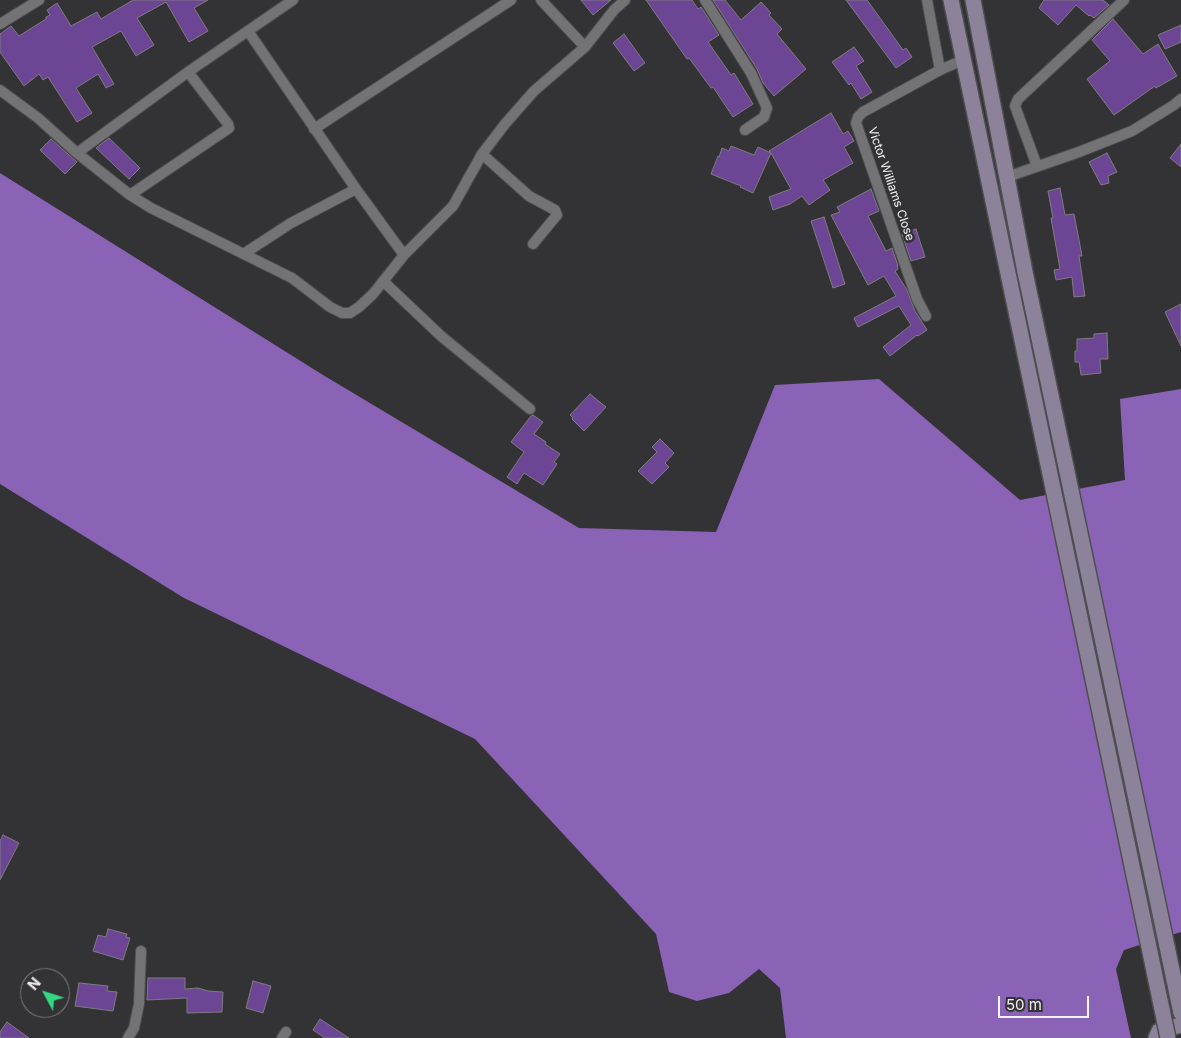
<!DOCTYPE html>
<style>
body{margin:0}
#map{position:relative;width:1181px;height:1038px;overflow:hidden;background:#333234;font-family:Inter,sans-serif}
canvas{display:block}
.north{position:absolute;left:20px;top:968px;width:50px;height:50px;box-sizing:border-box;background:#333234;border:1px solid #807f81;border-radius:50%;rotate:310deg;font-size:14px;font-weight:700;line-height:20px;text-align:center;color:#f3f3f4}
.north::after{content:'';display:block;margin:auto;width:18px;height:22px;background:#32d882;clip-path:polygon(50% 0,100% 100%,50% 72%,0 100%)}
.scale{position:absolute;left:998px;top:996px;width:91px;height:22px;box-sizing:border-box;border:2px solid #f3f3f4;border-top:0;padding-left:6px;font-size:15px;line-height:18px;white-space:nowrap;color:#f3f3f4;-webkit-text-stroke:4px #333234;paint-order:stroke}
</style>
<div id="map">
<canvas width="1181" height="1038"></canvas>
<div class="north">N</div>
<div class="scale">50 m</div>
</div>
<script>
const ctx = document.querySelector('canvas').getContext('2d');
ctx.lineJoin = 'round';
function fillPath(path, color) { ctx.fillStyle = color; ctx.fill(path, 'evenodd'); }
const toPath = rows => new Path2D(rows.map(r => 'M' + r).join(''));
function stroke(path, color, width, dash) { ctx.strokeStyle = color; ctx.lineWidth = width; ctx.lineCap = dash ? 'butt' : 'round'; ctx.setLineDash(dash || []); ctx.stroke(path); }
function label(font, color, halo, rows, align = 'center') {
  ctx.font = font + ' Inter,sans-serif'; ctx.lineWidth = 5; ctx.setLineDash([]); ctx.textBaseline = 'middle'; ctx.strokeStyle = halo; ctx.fillStyle = color; for (const [text, x, y, turn = 0] of rows) {
    ctx.save(); ctx.translate(x, y); ctx.rotate((+turn || 0) * Math.PI / 180); ctx.textAlign = isNaN(turn) ? turn : align; if (halo) ctx.strokeText(text, 0, 0); ctx.fillText(text, 0, 0); ctx.restore();
  }
}
fillPath(toPath([
 [0,173,323,375,579,528,716,532,775,385,879,379,1020,500,1125,480,1120,399,1181,389,1181,932,1124,950,1116,969,1131,1038,786,1038,780,988,759,969,729,993,697,1001,669,992,656,934,475,739,184,598,0,484]
]), '#8a63b6');
const building = toPath([
 [133,0,208,0,194,8,208,31,189,42,166,2,137,18,154,45,136,56,121,31,92,47,114,84,106,88,98,74,76,88,92,113,77,122,48,77,43,80,39,74,24,86,0,52,0,34,11,26,19,36,46,19,46,17,50,15,47,10,57,3,71,26,97,12,101,19,133,0],
 [581,0,611,0,593,15,581,0],
 [646,0,692,0,698,9,701,7,719,35,708,42,731,75,734,73,753,104,733,117,713,87,711,88,689,58,687,59,646,0],
 [713,0,725,0,741,20,761,2,771,13,769,15,782,29,777,34,806,69,774,96,763,83,757,69,713,0],
 [846,0,867,0,903,50,906,48,912,57,896,68,846,0],
 [1044,0,1103,0,1109,5,1094,18,1090,15,1089,16,1076,5,1058,25,1039,8,1044,0],
 [1113,19,1143,54,1158,44,1177,76,1156,88,1155,86,1114,115,1087,79,1110,61,1092,40,1113,19],
 [1181,25,1181,42,1165,49,1158,35,1181,25],
 [624,34,645,63,634,71,613,43,624,34],
 [854,47,864,61,856,66,872,92,861,99,851,83,849,85,832,62,854,47],
 [831,113,843,134,848,131,854,141,844,147,853,163,823,180,830,190,809,205,802,196,790,204,773,210,769,197,791,189,771,153,753,193,740,187,741,186,711,174,718,156,719,157,722,148,729,151,731,146,754,155,758,147,771,153,769,151,831,113],
 [109,138,140,168,129,179,96,148,109,138],
 [51,139,77,162,65,174,40,150,51,139],
 [1181,144,1181,167,1170,158,1181,144],
 [1107,153,1117,172,1108,176,1109,183,1101,185,1089,162,1107,153],
 [1060,188,1065,215,1074,214,1082,256,1079,256,1085,296,1074,297,1072,277,1056,280,1054,270,1060,269,1051,218,1053,218,1048,191,1060,188],
 [871,189,879,211,868,216,886,251,892,248,898,266,897,266,898,269,895,271,907,290,915,311,927,330,918,336,917,335,890,356,883,347,911,325,899,306,858,327,854,318,896,296,884,276,868,285,831,215,840,212,837,207,871,189],
 [824,217,845,284,833,288,811,221,824,217],
 [916,229,925,257,911,261,902,234,916,229],
 [1181,304,1181,346,1165,312,1181,304],
 [1107,333,1108,359,1100,359,1101,373,1081,375,1079,362,1075,362,1075,351,1077,351,1077,339,1094,338,1094,334,1107,333],
 [590,394,606,407,584,431,572,419,573,418,570,415,590,394],
 [533,415,543,422,534,434,546,442,545,444,560,454,554,462,557,464,543,485,524,473,517,484,507,477,524,452,511,442,531,416,533,415],
 [660,439,674,453,665,463,669,467,652,484,638,471,657,452,652,447,660,439],
 [3,835,19,843,0,880,0,841,3,835],
 [108,929,127,934,126,937,130,938,123,960,93,951,98,935,106,937,108,929],
 [148,978,185,978,185,989,198,988,208,991,223,992,222,1012,187,1013,187,998,147,1000,148,978],
 [253,981,271,986,263,1013,246,1008,253,981],
 [79,983,108,986,107,991,117,992,113,1011,75,1006,79,983],
 [320,1019,349,1038,325,1038,313,1030,320,1019],
 [7,1022,29,1038,0,1038,0,1032,7,1022]
]);
fillPath(building, '#6c4595');
stroke(building, '#7e7c7f', 1);
const street = toPath([
 [541,0,585,47],
 [705,0,751,73,767,108,764,117,745,130],
 [927,0,940,70],
 [0,24,39,0],
 [248,31,356,189,404,255],
 [0,90,38,118,77,153,130,195,151,208,292,278,330,307,342,313,350,313,359,307,373,294,404,255,453,206,482,154,505,124,534,91,585,47,614,10,625,0],
 [314,129,511,0],
 [77,153,188,72,293,0],
 [482,154,529,196,555,210,557,215,533,244],
 [1037,166,1015,106,1018,99,1124,0],
 [1007,177,1079,152,1132,131,1174,105,1181,99],
 [130,195,229,128,228,124,188,72],
 [245,253,291,223,356,189],
 [383,281,441,336,530,409],
 [926,316,917,299,856,123,858,117,863,112,940,70,963,60],
 [128,1038,134,1028,139,1004,141,951],
 [282,1038,286,1032]
]);
const secondary = toPath([
 [951,0,1009,278],
 [973,0,1025,272,1181,1013],
 [1156,1038,1159,1031,1181,1025]
]);
stroke(street, '#4e4e50', 12);
stroke(secondary, '#4e4e50', 18);
stroke(street, '#737275', 10);
stroke(secondary, '#8c829a', 15);
const secondaryBridge = toPath([
 [1009,278,1168,1038]
]);
stroke(secondaryBridge, '#4e4e50', 18, []);
stroke(secondaryBridge, '#8c829a', 15);
label('12px', '#f3f3f4', '#333234', [
 ["Victor Williams Close",891,184,71]
]);
</script>
